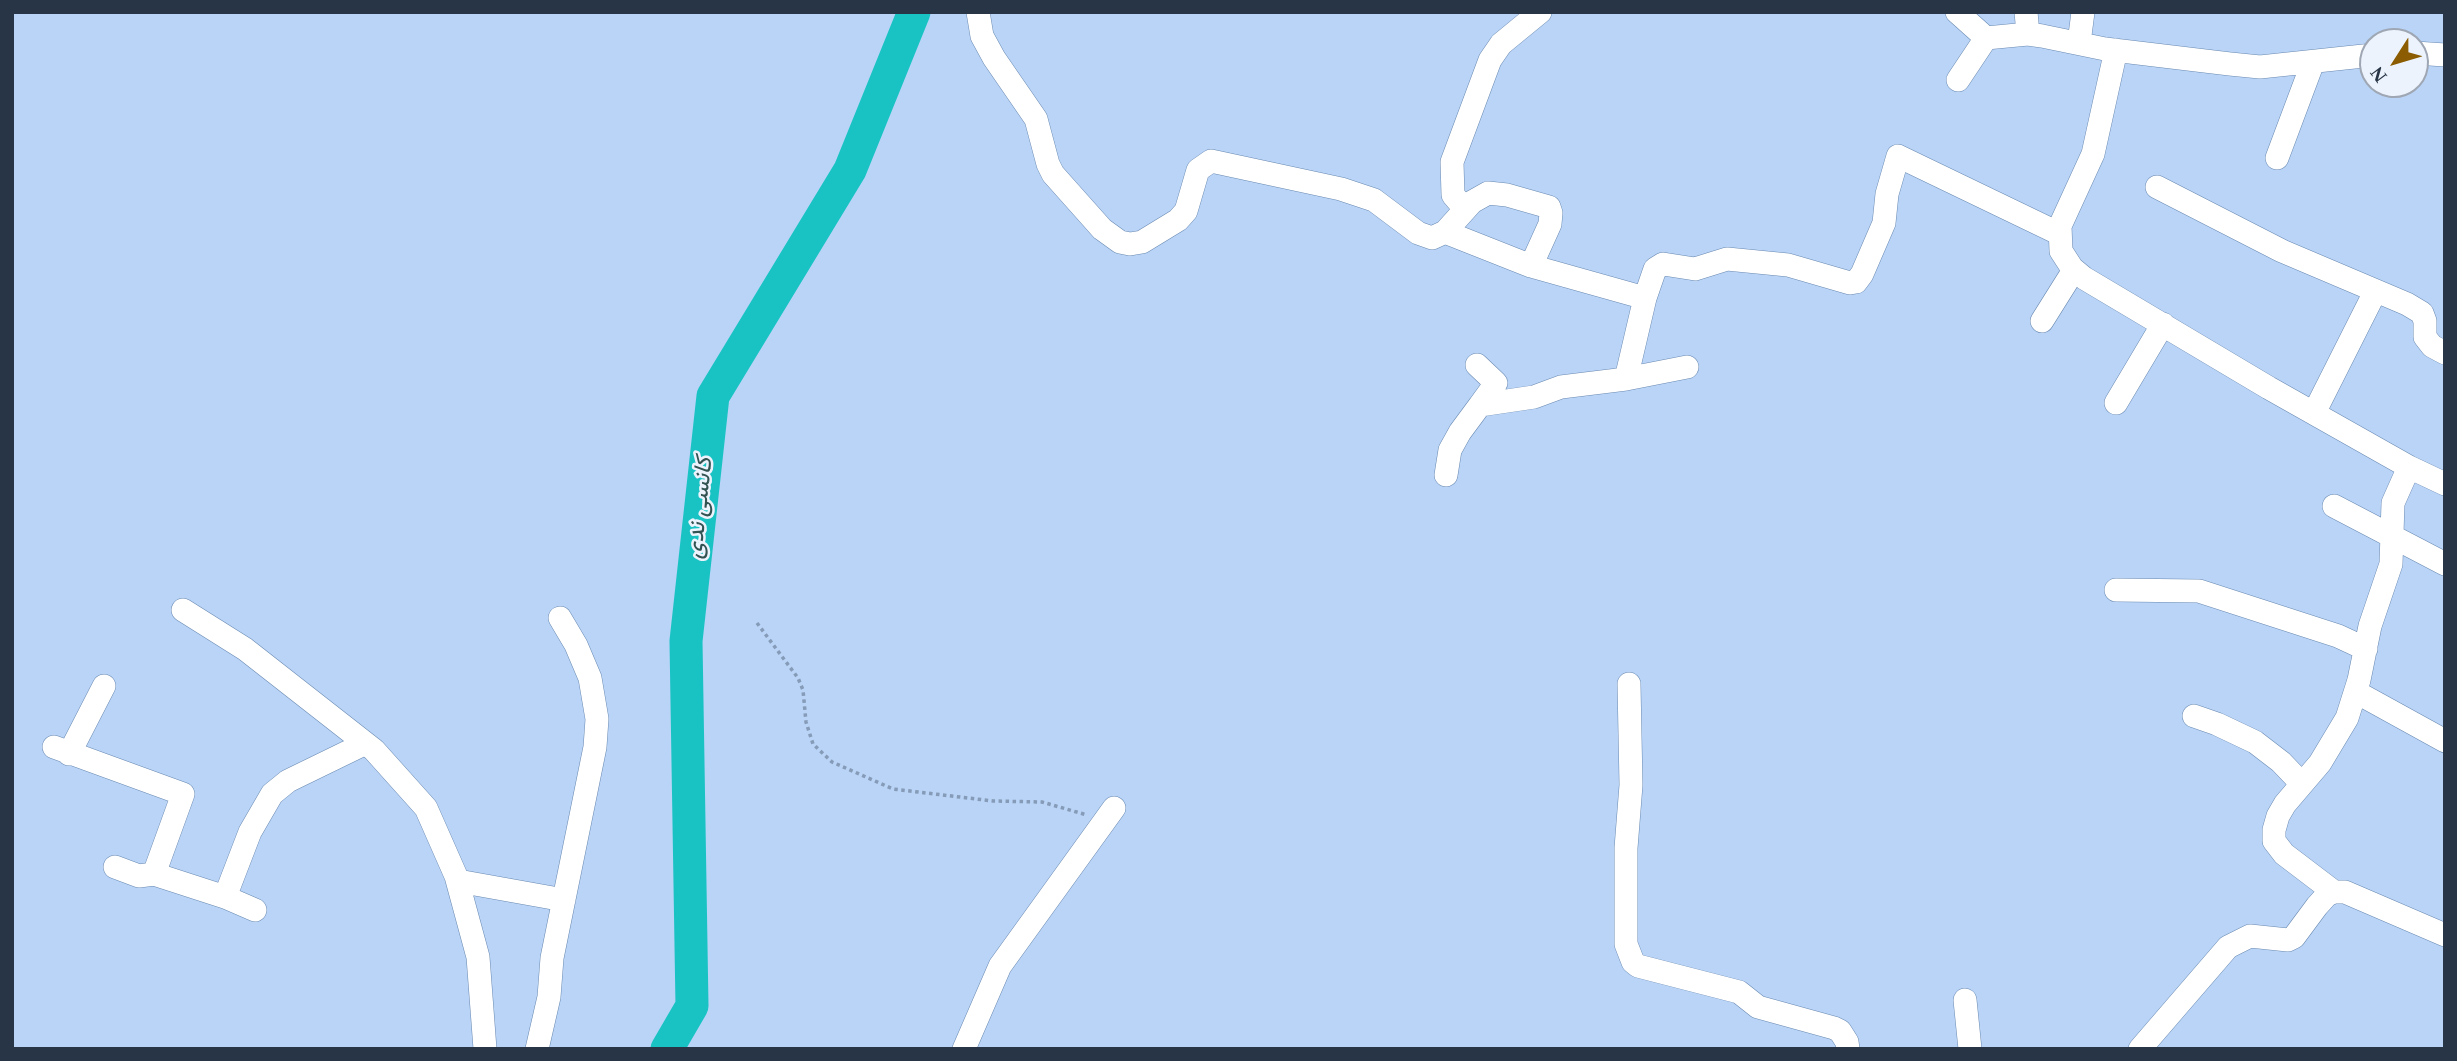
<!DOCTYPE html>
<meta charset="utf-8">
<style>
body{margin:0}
#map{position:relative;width:2457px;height:1061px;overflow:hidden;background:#b9d4f7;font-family:"Times New Roman",serif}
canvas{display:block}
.frame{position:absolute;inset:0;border:14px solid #283546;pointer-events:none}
.north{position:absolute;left:2359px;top:28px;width:70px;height:70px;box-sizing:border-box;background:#ecf3fc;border:2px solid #9ea7b3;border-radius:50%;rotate:233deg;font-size:19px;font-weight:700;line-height:28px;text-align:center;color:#283546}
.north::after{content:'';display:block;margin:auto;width:24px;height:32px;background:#8b5c01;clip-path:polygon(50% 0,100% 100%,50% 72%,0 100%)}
</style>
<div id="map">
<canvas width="2457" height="1061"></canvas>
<div class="frame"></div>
<div class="north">N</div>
</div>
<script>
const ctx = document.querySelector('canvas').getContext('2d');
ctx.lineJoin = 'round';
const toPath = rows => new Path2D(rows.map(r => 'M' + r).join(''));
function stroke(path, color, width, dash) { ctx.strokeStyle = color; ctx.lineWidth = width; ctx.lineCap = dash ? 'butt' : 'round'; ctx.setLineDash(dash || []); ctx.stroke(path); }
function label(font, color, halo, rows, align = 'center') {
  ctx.font = font + ' "Times New Roman",Vazirmatn,serif'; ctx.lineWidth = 5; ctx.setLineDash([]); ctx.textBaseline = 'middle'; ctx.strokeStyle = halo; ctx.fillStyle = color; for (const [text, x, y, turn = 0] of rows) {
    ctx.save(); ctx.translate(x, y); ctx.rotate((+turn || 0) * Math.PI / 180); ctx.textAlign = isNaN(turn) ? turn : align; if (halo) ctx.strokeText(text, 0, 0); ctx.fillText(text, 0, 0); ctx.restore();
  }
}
stroke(toPath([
 [667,1049,692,1006,686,641,713,396,850,170,914,12]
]), '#19c3c4', 33);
const minor = toPath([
 [978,12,982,36,994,58,1036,119,1048,164,1053,174,1102,229,1120,242,1130,244,1142,242,1178,220,1186,211,1198,170,1211,161,1341,189,1374,200,1418,233,1432,238,1445,232,1472,202,1488,193,1507,195,1549,207,1551,213,1550,224,1531,266],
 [1957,12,1986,38,2028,34,2042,36,2105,49,2230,64,2260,67,2373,55],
 [2026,12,2028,34],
 [2079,43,2083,12],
 [2116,50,2093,154,2060,226,2061,251,2072,268,2084,278,2269,388,2409,467,2445,484],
 [2415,53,2445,55],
 [1958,80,1986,38],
 [2277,158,2313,62],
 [2157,187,2282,251,2407,304,2422,313,2425,321,2425,337,2432,346,2445,353],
 [1465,209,1453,195,1452,162,1490,60,1501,44,1540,12],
 [1445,232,1531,266,1645,298,1655,269,1663,264,1695,269,1727,259,1788,265,1850,283,1856,282,1862,274,1884,223,1887,194,1898,156,2060,234],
 [2042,321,2074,270],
 [1477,365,1496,383,1480,405],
 [1626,379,1645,298],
 [2116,403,2163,324],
 [2314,413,2375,292],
 [1446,475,1450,450,1460,432,1480,405,1534,397,1561,387,1626,379,1687,367],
 [2334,506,2445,564],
 [2116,590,2199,591,2338,636,2366,649],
 [183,610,245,649,374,750,426,808,456,876,478,957,485,1049],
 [1629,684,1631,785,1626,848,1626,944,1633,962,1638,966,1739,992,1758,1007,1834,1028,1840,1031,1847,1042,1848,1049],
 [2356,692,2445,741],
 [2194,716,2217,724,2255,742,2281,762,2302,784],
 [54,747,183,794,154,874],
 [69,754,104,686],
 [115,867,139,876,154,874,225,897,255,910],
 [458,881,564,900],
 [2334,892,2284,854,2274,841,2274,830,2278,816,2285,804,2320,763,2347,718,2359,680,2370,626,2391,564,2393,503,2409,467],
 [225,897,250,832,272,794,288,781,364,744],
 [1965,1000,1970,1049],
 [537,1049,549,997,552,958,595,747,597,719,590,678,576,645,560,618],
 [964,1049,1000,966,1114,808],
 [2140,1049,2228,947,2250,936,2288,940,2294,937,2317,906,2327,895,2334,892,2345,892,2445,935]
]);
stroke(minor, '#6989b1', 24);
stroke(toPath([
 [757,623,798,678,803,690,806,722,813,744,832,762,893,789,993,801,1042,802,1087,815]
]), '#859bb7', 3.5, [3.5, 3.5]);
stroke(minor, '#fff', 23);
label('italic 24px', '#335252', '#ecf3fc', [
 ["کانسی ندی",700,508,-84]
]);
</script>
